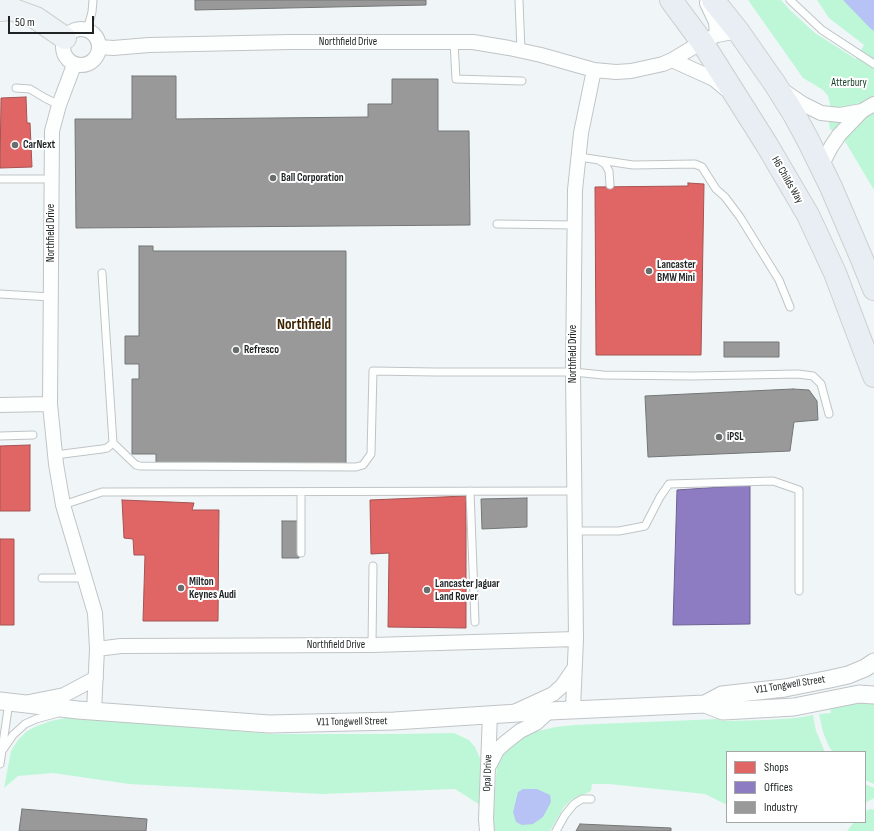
<!DOCTYPE html>
<style>
body{margin:0}
#map{position:relative;width:874px;height:831px;overflow:hidden;background:#f0f6f7;font-family:"Sofia Sans Condensed",sans-serif}
canvas{display:block}
.legend{position:absolute;left:726px;top:751px;width:140px;height:72px;box-sizing:border-box;background:#fff;border:1px solid #a5a7a7;margin:0;padding:5px 7px;list-style:none;font-size:12px;color:#1f2324}
.legend li{display:flex;align-items:center;gap:8px;height:20px}
.legend b{width:20px;border:1px solid #a5a7a7}
.scale{position:absolute;left:8px;top:16px;width:86px;height:18px;box-sizing:border-box;border:2px solid #1f2324;border-top:0;padding-left:5px;font-size:12px;line-height:14px;white-space:nowrap;color:#1f2324;-webkit-text-stroke:3px #fff;paint-order:stroke}
</style>
<div id="map">
<canvas width="874" height="831"></canvas>
<ul class="legend">
<li><b style="height:11px;background:#e06666"></b>Shops</li>
<li><b style="height:11px;background:#8e7cc3"></b>Offices</li>
<li><b style="height:11px;background:#999"></b>Industry</li>
</ul>
<div class="scale">50 m</div>
</div>
<script>
const ctx = document.querySelector('canvas').getContext('2d');
ctx.lineJoin = 'round';
function fillPath(path, color) { ctx.fillStyle = color; ctx.fill(path, 'evenodd'); }
const toPath = rows => new Path2D(rows.map(r => 'M' + r).join(''));
function stroke(path, color, width, dash) { ctx.strokeStyle = color; ctx.lineWidth = width; ctx.lineCap = dash ? 'butt' : 'round'; ctx.setLineDash(dash || []); ctx.stroke(path); }
function label(font, color, halo, rows, align = 'center') {
  ctx.font = font + ' "Sofia Sans Condensed",sans-serif'; ctx.lineWidth = 4; ctx.setLineDash([]); ctx.textBaseline = 'middle'; ctx.strokeStyle = halo; ctx.fillStyle = color; for (const [text, x, y, turn = 0] of rows) {
    ctx.save(); ctx.translate(x, y); ctx.rotate((+turn || 0) * Math.PI / 180); ctx.textAlign = isNaN(turn) ? turn : align; if (halo) ctx.strokeText(text, 0, 0); ctx.fillText(text, 0, 0); ctx.restore();
  }
}
fillPath(toPath([
 [748,0,781,0,790,10,815,33,856,59,864,45,829,18,817,0,874,0,874,190,843,138,830,129,829,124,830,104,828,96,823,90,803,78],
 [861,703,874,704,874,784,865,780,865,752,833,752,829,747,823,732,819,714,831,713,830,708],
 [813,715,816,731,825,752,727,752,727,805,705,794,609,784,592,784,591,791,571,800,564,807,550,831,495,831,493,825,493,810,497,766,504,753,511,745,529,733,556,727,574,725,718,719,723,721,766,720,796,718],
 [66,718,82,718,272,734,395,734,454,733,469,740,475,747,480,758,480,805,455,789,322,794,129,784,53,773,18,776,4,788,11,751,18,740,27,731,37,726,51,721],
 [865,784,874,788,874,798,865,803],
 [871,809,874,810,874,831,847,831,854,822,865,822,865,811]
]), '#bef7d7');
fillPath(toPath([
 [843,0,874,0,874,31,870,28],
 [523,789,537,789,550,795,551,802,543,817,533,824,522,825,516,822,513,812,518,792]
]), '#b7c3f4');
const shops = toPath([
 [26,97,27,123,30,123,32,167,0,168,1,98,26,97],
 [688,183,704,184,701,355,596,355,595,187,688,186,688,183],
 [30,445,30,511,0,511,0,446,30,445],
 [466,496,466,628,388,627,389,553,371,554,370,500,466,496],
 [122,500,194,503,192,510,219,510,218,621,143,621,145,555,134,555,133,539,124,538,122,500],
 [0,539,14,539,14,625,0,625,0,539]
]);
fillPath(shops, '#e06666');
stroke(shops, '#a65252', 1);
const offices = toPath([
 [750,485,750,624,673,625,677,490,750,485]
]);
fillPath(offices, '#8e7cc3');
stroke(offices, '#6d6193', 1);
const industry = toPath([
 [195,0,426,0,426,5,195,10,195,0],
 [132,76,176,76,176,119,368,117,368,104,392,104,392,79,438,79,438,131,469,131,470,225,76,228,75,119,132,119,132,76],
 [139,246,153,246,153,251,346,251,346,464,156,465,156,454,132,454,132,379,139,379,139,364,125,364,125,336,139,336,139,246],
 [724,342,779,342,779,357,724,357,724,342],
 [793,389,809,390,817,401,818,420,794,422,790,451,648,457,645,396,793,389],
 [527,498,527,527,482,529,481,499,527,498],
 [282,521,298,521,299,558,282,558,282,521],
 [22,809,147,819,146,831,19,831,22,809],
 [580,824,671,828,671,831,576,831,580,824]
]);
fillPath(industry, '#999');
stroke(industry, '#747676', 1);
const service = toPath([
 [519,0,521,51],
 [790,0,822,30,874,64],
 [87,30,92,12,93,0],
 [454,42,456,79,522,81],
 [16,88,30,89,45,98,59,105],
 [579,157,633,165,695,164,702,167,716,189,725,197,740,217,779,280,790,307],
 [600,161,605,164,609,171,610,185],
 [0,179,52,179],
 [497,224,574,225],
 [102,273,113,443,136,465,140,466,356,467,363,465,371,454,373,371,435,372,573,372,603,375,693,376,798,374,813,376,821,384,829,414],
 [0,294,51,297],
 [0,436,33,435],
 [55,455,102,449,107,448,113,443],
 [470,491,475,622],
 [63,505,102,492,574,491],
 [574,531,619,531,645,526,660,497,669,484,773,481,799,490,799,591],
 [301,553,301,492],
 [42,578,84,578],
 [372,645,373,566],
 [2,751,13,735,25,724,36,719,58,713],
 [0,764,9,702],
 [556,831,565,815,574,804,582,799,591,799]
]);
const minor = toPath([
 [707,3,716,22,717,35],
 '63 47a18 18 0 1 1 36 0a18 18 0 1 1-36 0Z',
 [100,47,113,48,149,45,289,42,473,42,509,48,541,55,594,70,616,72,631,71,663,64,672,60,702,42,717,35,738,31],
 [672,60,714,79,726,89],
 [74,65,59,105,52,131,50,404,56,464,63,505,95,613,97,649,94,711],
 [784,91,803,104,821,113,840,115,862,111],
 [821,166,831,147,839,135,862,111,874,104],
 [0,405,50,404],
 [97,649,121,646,372,645,576,639],
 [29,702,64,695,96,678],
 [573,709,576,639,573,372,575,190,581,133,594,70],
 [516,711,553,694,562,686,573,670],
 [490,764,497,750,506,742,520,731,536,723,549,711],
 [487,831,486,819,490,714]
]);
const tertiary = toPath([
 [0,701,78,710,269,724,394,721,549,711,705,704,723,711,794,707,859,694,874,695],
 [705,704,722,695,785,688,830,679,848,675,865,668,874,662]
]);
const primary = toPath([
 [0,10,11,9,36,18,65,38]
]);
const trunk = toPath([
 [671,0,702,42,767,145,808,215,835,273,874,376],
 [713,0,738,31,775,84,795,116,809,142,831,187,861,257,874,289]
]);
stroke(service, '#c0c4c6', 9);
stroke(minor, '#c0c4c6', 16);
stroke(tertiary, '#c0c4c6', 19);
stroke(primary, '#cdd0d0', 24);
stroke(trunk, '#cdd0d0', 24);
stroke(service, '#fdfefe', 7);
stroke(minor, '#fdfefe', 14);
stroke(tertiary, '#fdfefe', 17);
stroke(primary, '#edf3f6', 22);
stroke(trunk, '#e8eef3', 22);
for (const [x, y, r, color] of [
 [15,145,4,"#686d6e"],
 [273,178,4,"#686d6e"],
 [649,271,4,"#686d6e"],
 [236,350,4,"#686d6e"],
 [719,437,4,"#686d6e"],
 [181,588,4,"#686d6e"],
 [427,590,4,"#686d6e"]
]) { const dot = new Path2D(); dot.arc(x, y, r, 0, 2 * Math.PI); ctx.fillStyle = color; ctx.fill(dot); stroke(dot, '#fff', 1.5); }
label('11px', '#1f2324', '#fff', [
 ["Northfield Drive",348,42],
 ["H6 Childs Way",787,180,60],
 ["Northfield Drive",51,233,-90],
 ["Northfield Drive",573,354,-90],
 ["Northfield Drive",336,645],
 ["V11 Tongwell Street",790,685,-9],
 ["V11 Tongwell Street",352,722,-1],
 ["Opal Drive",488,773,-88]
]);
label('11px', '#1a442d', '#fff', [
 ["Atterbury",849,83]
]);
label('bold 11px', '#1f2324', '#fff', [
 ["CarNext",23,145],
 ["Ball Corporation",281,178],
 ["Lancaster",657,265],
 ["BMW Mini",657,278],
 ["Refresco",244,350],
 ["iPSL",727,437],
 ["Milton",189,582],
 ["Keynes Audi",189,595],
 ["Lancaster Jaguar",435,584],
 ["Land Rover",435,597]
], 'left');
label('bold 15px', '#3d2402', '#fff', [
 ["Northfield",304,325]
]);
</script>
